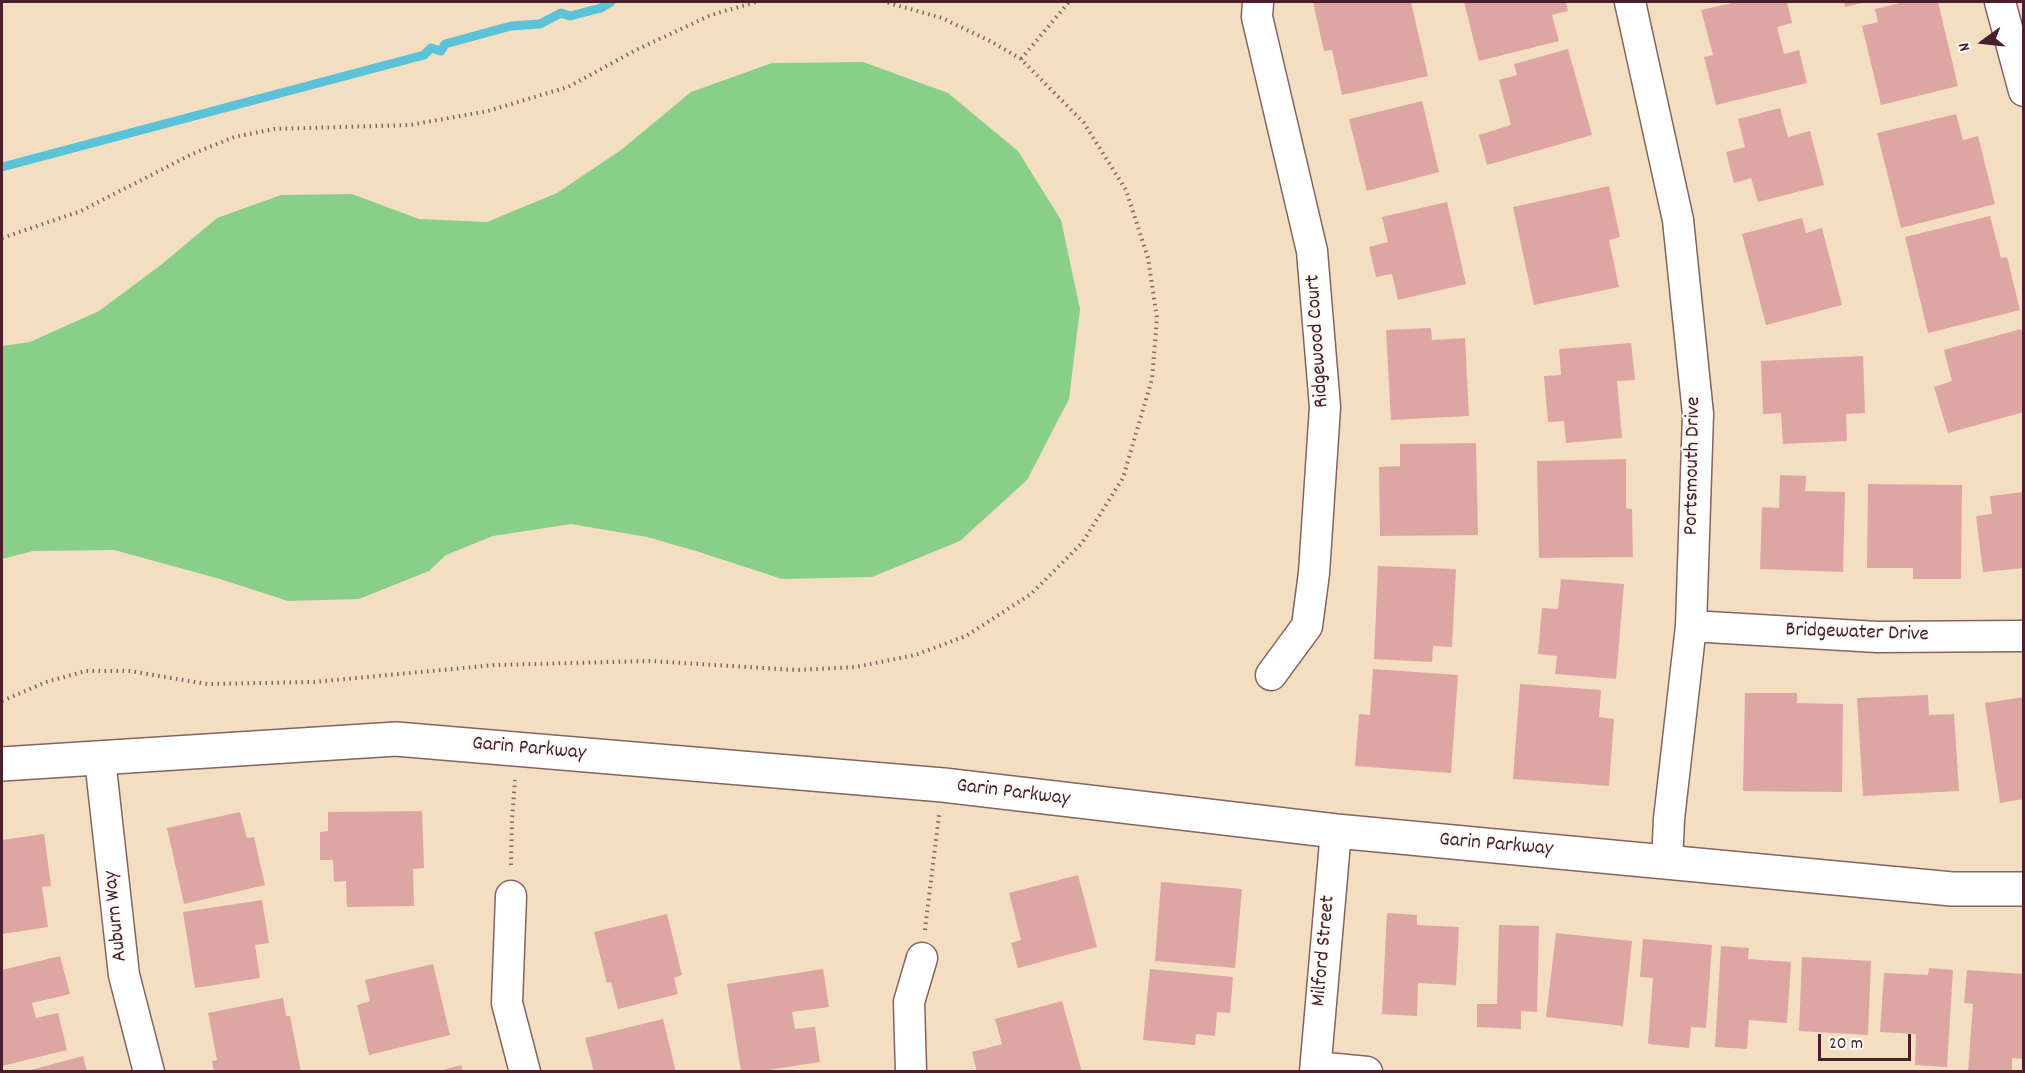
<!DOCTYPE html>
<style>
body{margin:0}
#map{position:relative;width:2025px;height:1073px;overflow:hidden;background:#f4dec1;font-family:Dekko,sans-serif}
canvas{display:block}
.frame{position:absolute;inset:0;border:3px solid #4a1f2b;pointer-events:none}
.north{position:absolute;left:1953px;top:12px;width:60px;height:60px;-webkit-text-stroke:4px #fdfcf7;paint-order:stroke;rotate:255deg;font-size:16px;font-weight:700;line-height:24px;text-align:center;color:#4a1f2b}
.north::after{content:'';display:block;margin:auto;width:21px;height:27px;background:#4a1f2b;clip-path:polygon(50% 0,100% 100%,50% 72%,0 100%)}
.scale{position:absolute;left:1818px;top:1034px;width:93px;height:27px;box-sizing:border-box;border:3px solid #4a1f2b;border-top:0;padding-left:8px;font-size:18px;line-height:21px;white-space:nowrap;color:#4a1f2b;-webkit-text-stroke:4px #fdfcf7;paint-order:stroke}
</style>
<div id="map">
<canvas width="2025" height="1073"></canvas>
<div class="frame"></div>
<div class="north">N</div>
<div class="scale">20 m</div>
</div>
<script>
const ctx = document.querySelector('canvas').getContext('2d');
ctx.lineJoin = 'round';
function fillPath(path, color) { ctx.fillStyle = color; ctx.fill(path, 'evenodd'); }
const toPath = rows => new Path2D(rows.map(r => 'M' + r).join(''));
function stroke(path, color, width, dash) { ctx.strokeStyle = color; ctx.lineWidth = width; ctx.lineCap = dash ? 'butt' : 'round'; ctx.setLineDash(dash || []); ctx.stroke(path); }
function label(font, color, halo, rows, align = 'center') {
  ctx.font = font + ' Dekko,sans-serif'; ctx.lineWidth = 5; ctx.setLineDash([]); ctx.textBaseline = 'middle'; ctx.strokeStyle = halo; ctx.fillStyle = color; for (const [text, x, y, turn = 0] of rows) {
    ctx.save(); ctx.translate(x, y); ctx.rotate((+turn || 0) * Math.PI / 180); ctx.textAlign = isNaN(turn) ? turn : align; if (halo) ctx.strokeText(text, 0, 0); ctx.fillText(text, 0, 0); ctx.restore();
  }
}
fillPath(toPath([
 [863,62,948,93,1018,151,1061,220,1080,309,1069,399,1027,480,960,541,872,577,782,579,696,551,647,537,571,524,493,536,446,555,429,571,359,599,288,601,220,579,114,550,33,551,2,559,2,346,30,342,99,311,162,264,217,218,281,195,352,194,419,219,487,222,557,193,621,150,691,92,772,63]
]), '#8acf89');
stroke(toPath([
 [2,167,424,55,431,48,441,51,445,44,511,26,540,24,561,13,570,16,601,8,611,2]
]), '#5ac3d7', 9);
fillPath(toPath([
 [1313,2,1411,2,1428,76,1342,95,1332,50,1324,51],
 [1464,2,1566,2,1568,11,1552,15,1559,41,1479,61],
 [1737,2,1787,2,1792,23,1777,27,1784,54,1799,50,1807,83,1716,105,1704,57,1713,55,1701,10],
 [1844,2,1866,2,1845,7],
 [1904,2,1938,2,1958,86,1881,105,1862,26,1878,22,1875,9],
 [1568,49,1592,135,1487,165,1479,135,1511,125,1499,80,1517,75,1514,64],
 [1422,101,1439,172,1367,191,1349,119],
 [1780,108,1788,137,1810,131,1824,185,1758,202,1751,178,1734,183,1726,152,1745,147,1738,119],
 [1956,114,1963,140,1978,136,1995,204,1901,228,1877,133],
 [1609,186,1620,237,1609,240,1619,287,1534,305,1513,207],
 [1447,202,1466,284,1398,300,1392,274,1376,277,1369,247,1388,242,1382,217],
 [1990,216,2001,258,2007,257,2020,310,1928,333,1905,237],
 [1802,218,1806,233,1822,228,1842,305,1766,325,1742,234],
 [1431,328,1432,340,1465,338,1469,416,1391,420,1386,330],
 [2021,329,2024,337,2024,412,1948,433,1934,387,1952,381,1944,350],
 [1631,343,1635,380,1617,381,1622,438,1566,443,1564,421,1548,422,1544,376,1561,375,1559,349],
 [1863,356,1865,413,1846,414,1847,441,1783,444,1781,413,1763,414,1761,361],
 [1476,443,1478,535,1380,536,1379,467,1400,466,1400,444],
 [1626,459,1626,508,1632,509,1633,557,1539,558,1537,461],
 [1780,475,1806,476,1805,491,1845,492,1843,572,1760,569,1762,507,1779,508],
 [1868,484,1962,485,1961,579,1913,579,1913,568,1867,568],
 [2024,492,2024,568,1983,572,1976,516,1992,514,1990,496],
 [1378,566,1456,569,1452,647,1433,646,1432,662,1374,659],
 [1561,579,1624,584,1616,679,1555,674,1557,656,1538,654,1542,608,1558,609],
 [1373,669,1458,675,1451,773,1355,766,1359,714,1370,715],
 [1520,684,1601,690,1599,717,1614,719,1609,786,1513,779],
 [1745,693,1797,693,1797,703,1843,704,1842,792,1743,791],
 [1928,695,1929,715,1954,714,1959,791,1863,796,1857,698],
 [2024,697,2024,799,2000,803,1985,703],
 [422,811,424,868,413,869,414,906,347,907,346,881,334,882,333,860,320,860,320,832,328,831,328,812],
 [240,812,247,838,254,837,265,885,184,904,167,828],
 [44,834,51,886,42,887,48,927,2,934,2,840],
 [1078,875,1097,947,1018,968,1011,943,1021,940,1009,893],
 [1161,882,1242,889,1235,968,1155,961],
 [262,900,269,943,255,945,260,978,195,988,183,912],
 [1387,913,1417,915,1417,925,1459,927,1456,985,1418,983,1417,1016,1382,1014],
 [667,914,682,975,674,978,678,994,618,1009,611,982,607,983,594,932],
 [1499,925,1539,926,1537,1012,1521,1011,1521,1029,1477,1027,1477,1004,1497,1004],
 [1556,933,1632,941,1623,1026,1546,1017],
 [1643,939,1712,945,1706,1028,1691,1027,1689,1048,1648,1044,1653,978,1640,977],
 [1721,946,1749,948,1748,959,1791,962,1787,1023,1749,1020,1747,1049,1715,1047],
 [60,956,70,994,32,1003,36,1018,58,1013,67,1050,2,1066,2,970],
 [1802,957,1871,961,1868,1035,1799,1031],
 [433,964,450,1035,369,1055,357,1005,370,1001,365,980],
 [1929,968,1953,970,1947,1067,1915,1065,1916,1034,1880,1032,1884,973,1928,975],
 [823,969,829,1007,792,1012,795,1029,815,1027,820,1062,755,1072,741,1072,727,984],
 [1150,969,1233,977,1230,1013,1217,1012,1215,1036,1196,1034,1195,1045,1143,1040],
 [1967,970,2024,974,2024,1059,2012,1058,2012,1072,1968,1072,1973,1004,1964,1003],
 [283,998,286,1016,290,1016,301,1072,214,1072,212,1061,217,1060,208,1013],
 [1062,1001,1082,1072,977,1072,972,1052,1002,1044,995,1019],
 [663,1019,676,1072,594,1072,585,1038],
 [83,1056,87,1072,27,1072,27,1071],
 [461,1065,463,1072,440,1072,440,1071]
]), '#dea6a3');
const street = toPath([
 [1258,2,1257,17,1312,251,1325,407,1314,573,1307,626,1271,675],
 [1630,2,1678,220,1698,414,1691,626,1669,819,1667,863],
 [2000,2,2024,91],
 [1691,626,1877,637,2024,636],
 [100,759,124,975,149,1072],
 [511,896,507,1003,525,1072],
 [1316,1067,1367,1072],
 [911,1072,909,1002,922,958],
 [1315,1072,1336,831]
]);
const secondary = toPath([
 [2,764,396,739,943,785,1336,831,1952,889,2024,889]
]);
stroke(street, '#866260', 33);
stroke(secondary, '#866260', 36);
stroke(toPath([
 [1021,59,1069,2],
 [2,238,81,211,192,154,234,137,274,129,410,125,488,111,568,87,636,50,711,15,756,2],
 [2,701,46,682,86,671,130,671,207,684,314,682,495,665,650,661,796,670,856,667,915,655,966,636,1031,594,1082,543,1123,478,1152,379,1157,318,1148,258,1126,190,1084,123,1021,59,992,42,942,18,885,2],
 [511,865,512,820,515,780],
 [925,930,939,815]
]), '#866260', 4, [1.5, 4.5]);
stroke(street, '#fff', 30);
stroke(secondary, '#fff', 33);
label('21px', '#4a1f2b', '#fdfcf7', [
 ["Ridgewood Court",1319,341,-94],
 ["Portsmouth Drive",1694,466,-89],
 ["Bridgewater Drive",1857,634,2],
 ["Garin Parkway",529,750,5],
 ["Garin Parkway",1013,794,7],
 ["Garin Parkway",1496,846,5],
 ["Auburn Way",117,916,-96],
 ["Milford Street",1325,951,-85]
]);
</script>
